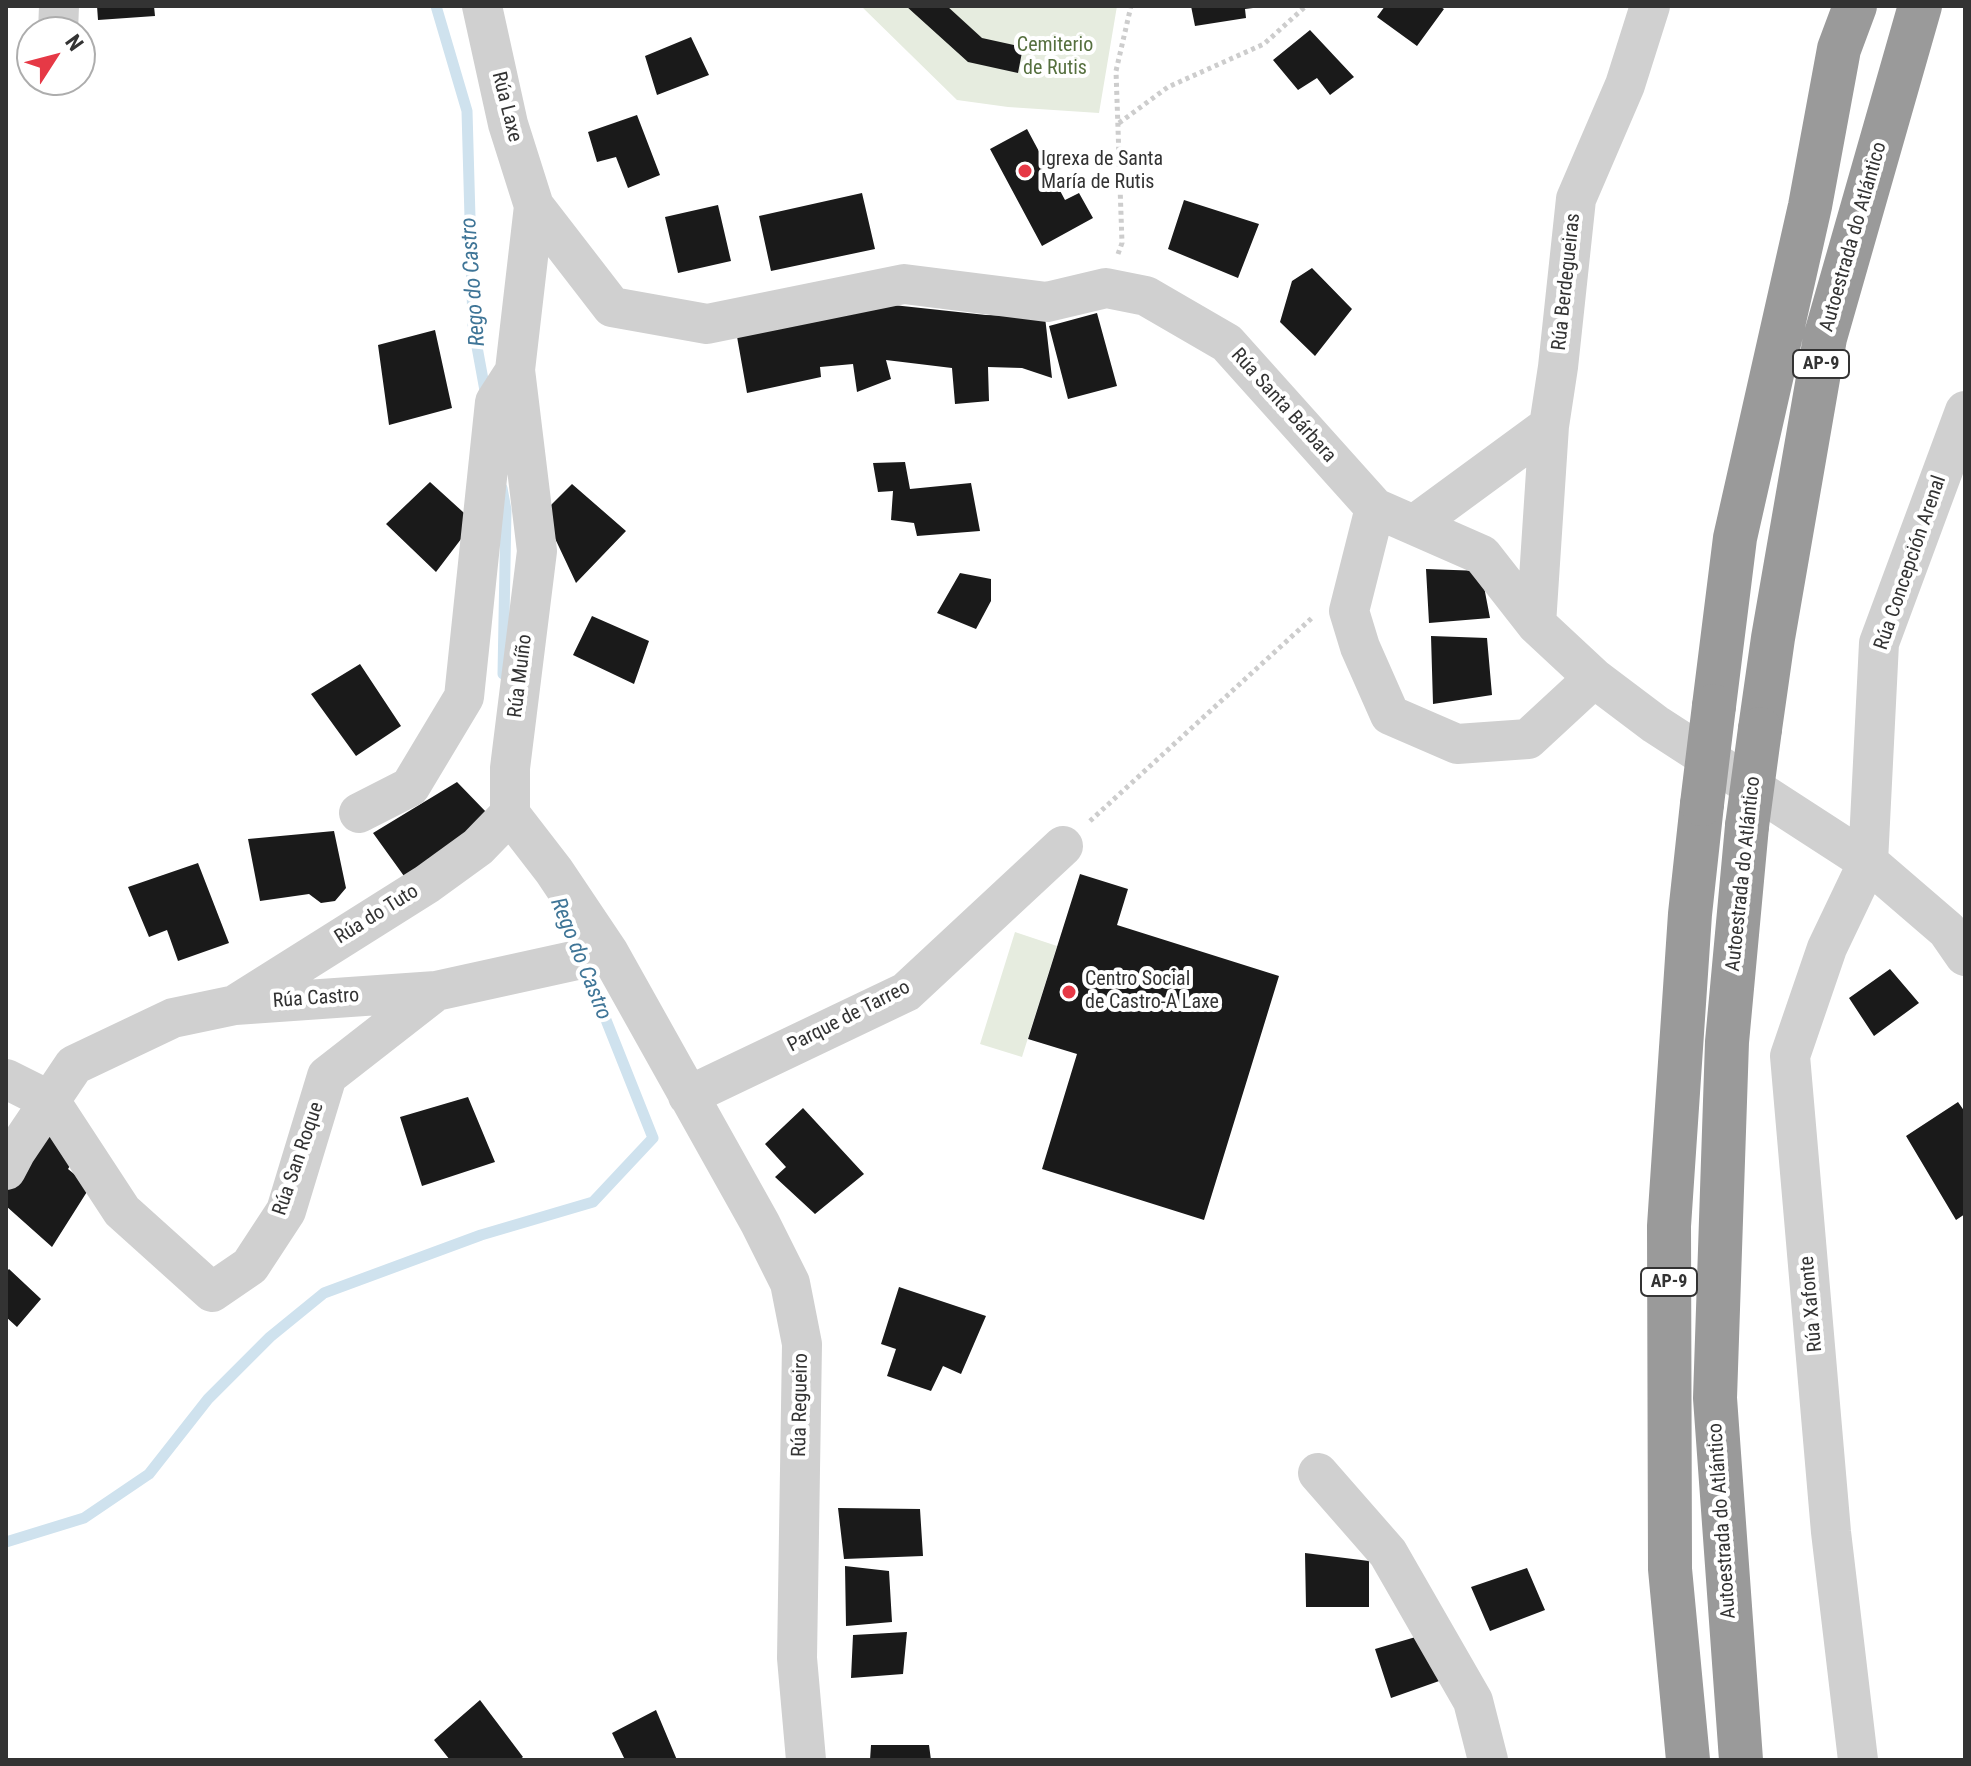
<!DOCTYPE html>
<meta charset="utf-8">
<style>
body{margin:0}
#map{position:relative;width:1971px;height:1766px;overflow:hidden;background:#fff;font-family:"Roboto Condensed",sans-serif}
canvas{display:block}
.frame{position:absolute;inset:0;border:8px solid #333;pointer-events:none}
.north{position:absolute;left:16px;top:16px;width:80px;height:80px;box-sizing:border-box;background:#fff;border:2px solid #adadad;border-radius:50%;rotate:54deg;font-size:22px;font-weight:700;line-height:32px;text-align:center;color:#333}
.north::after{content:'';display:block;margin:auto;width:28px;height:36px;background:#e63946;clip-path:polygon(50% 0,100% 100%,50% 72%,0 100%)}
</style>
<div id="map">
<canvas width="1971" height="1766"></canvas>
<div class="frame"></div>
<div class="north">N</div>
</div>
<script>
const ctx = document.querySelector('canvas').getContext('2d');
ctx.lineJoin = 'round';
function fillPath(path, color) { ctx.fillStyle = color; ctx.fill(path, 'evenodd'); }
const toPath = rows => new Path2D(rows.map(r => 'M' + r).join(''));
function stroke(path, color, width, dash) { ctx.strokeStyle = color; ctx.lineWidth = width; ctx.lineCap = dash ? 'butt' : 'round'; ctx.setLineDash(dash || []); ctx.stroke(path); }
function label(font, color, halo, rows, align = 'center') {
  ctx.font = font + ' "Roboto Condensed",sans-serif'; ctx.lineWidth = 8; ctx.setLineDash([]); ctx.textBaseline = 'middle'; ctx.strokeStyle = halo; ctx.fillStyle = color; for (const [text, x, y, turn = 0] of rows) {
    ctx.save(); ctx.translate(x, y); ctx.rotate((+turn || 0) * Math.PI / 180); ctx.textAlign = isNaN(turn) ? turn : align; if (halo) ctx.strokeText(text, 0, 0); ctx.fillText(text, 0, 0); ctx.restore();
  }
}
fillPath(toPath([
 [861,6,1117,6,1099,113,1008,107,957,100],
 [1015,932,1057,946,1022,1057,980,1044]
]), '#e6ecdf');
stroke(toPath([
 [436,6,467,111,473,325,486,396],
 [502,488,506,510,503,674],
 [6,1542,84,1518,149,1474,208,1399,270,1337,324,1293,481,1235,593,1202,653,1138,567,922]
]), '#cfe2ee', 11);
fillPath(toPath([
 [97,6,154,6,155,16,98,20],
 [906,6,947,6,982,38,1023,47,1018,73,968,62],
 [1191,6,1252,6,1253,8,1245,9,1246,18,1195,26],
 [1385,6,1439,6,1444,9,1417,46,1377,17],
 [1310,30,1354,77,1330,95,1317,78,1298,90,1273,60],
 [691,37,709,75,657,95,645,56],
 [637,115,660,175,628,188,616,157,597,162,588,132],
 [1027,129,1065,200,1079,193,1093,218,1042,246,990,149],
 [862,193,875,249,771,271,759,216],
 [1184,200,1259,224,1238,278,1168,249],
 [718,205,731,261,678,273,665,217],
 [1312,268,1352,309,1315,356,1280,322,1292,281],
 [893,305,986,315,1045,317,1052,378,1022,368,988,367,989,401,955,404,952,368,886,360,891,379,857,392,853,364,820,367,821,377,747,393,736,331],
 [1097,313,1117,386,1068,399,1049,326],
 [435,330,452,408,389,425,378,345],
 [905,462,910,489,971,483,980,531,917,536,914,523,891,520,893,491,878,492,873,463],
 [430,482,474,522,436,572,386,524],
 [572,484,626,531,576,583,543,513],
 [1426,569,1481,571,1490,618,1429,623],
 [960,573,991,579,991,601,976,629,937,613],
 [592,616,649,641,634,684,573,655],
 [1431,636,1487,638,1492,695,1433,704],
 [360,664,401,726,356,756,311,694],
 [457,782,488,814,409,883,373,833],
 [334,831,346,888,335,901,321,903,309,894,260,901,248,839],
 [198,863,229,943,178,961,167,930,149,937,128,887],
 [1080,874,1128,889,1117,925,1279,976,1204,1220,1042,1169,1077,1054,1028,1039],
 [1890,969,1919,1003,1874,1036,1849,998],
 [468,1097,495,1162,422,1186,400,1117],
 [1958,1102,1965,1112,1965,1214,1956,1220,1906,1136],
 [803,1108,864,1174,815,1214,775,1177,786,1167,765,1144],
 [49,1121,76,1156,68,1169,90,1187,52,1247,6,1206,6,1185],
 [9,1269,41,1299,17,1327,6,1317,6,1272],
 [899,1287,986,1316,961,1374,943,1366,931,1391,887,1376,896,1349,881,1344],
 [838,1508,920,1509,923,1556,844,1559],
 [1305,1553,1369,1561,1369,1607,1306,1607],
 [845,1566,889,1571,892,1622,846,1626],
 [1527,1568,1545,1610,1490,1631,1471,1587],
 [907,1632,903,1674,851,1678,853,1635],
 [1419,1636,1442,1680,1391,1698,1375,1649],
 [480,1700,523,1757,519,1760,450,1760,434,1740],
 [656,1710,677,1760,625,1760,612,1733],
 [871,1745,929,1745,931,1760,870,1760]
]), '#1a1a1a');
stroke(toPath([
 [1119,123,1168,87,1264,44,1306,6],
 [1118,254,1122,243,1116,71,1131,6],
 [1090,821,1313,617]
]), '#cdcdcd', 5, [4, 4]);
stroke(toPath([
 [482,6,508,124,534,206,612,307,707,324,904,284,1047,302,1106,288,1146,296,1227,343,1375,508,1482,555,1536,624,1594,678,1655,724,1868,862,1947,930,1965,956],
 [58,32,59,6],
 [534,206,515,370,537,551,510,768,510,814,554,871,609,953,760,1223,790,1283,802,1344,797,1658,806,1760],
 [1375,508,1349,611,1360,647,1390,715,1457,744,1528,739,1594,678],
 [1414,525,1549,426],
 [1536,624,1549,426,1558,367,1576,199,1625,85,1650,6],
 [359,813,410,787,464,697,495,402,513,374],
 [238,1003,427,884,478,847,510,814],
 [6,1079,50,1101,122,1211,212,1292,250,1266,286,1211,327,1076,436,991],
 [688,1096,906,992,1063,846],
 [6,1170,16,1151,74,1065,173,1018,235,1005,436,991,609,953],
 [1318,1473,1388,1553,1473,1701,1488,1760],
 [1858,1760,1831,1532,1790,1056,1827,948,1868,862,1879,643,1965,411]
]), '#d0d0d0', 40);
stroke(toPath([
 [1714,706,1735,538,1810,206,1839,49,1855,6],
 [1760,729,1773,638,1825,338,1920,6],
 [1688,1760,1670,1569,1669,1226,1690,914,1702,804],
 [1741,1760,1715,1398,1727,1042,1747,826]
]), '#9a9a9a', 44);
stroke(toPath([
 [1702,804,1714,706],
 [1747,826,1760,729]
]), '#9a9a9a', 44);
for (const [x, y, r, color] of [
 [1025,171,8,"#e63946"],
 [1069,992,8,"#e63946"]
]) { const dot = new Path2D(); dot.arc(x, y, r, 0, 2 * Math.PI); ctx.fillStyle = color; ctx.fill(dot); stroke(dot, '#fff', 3); }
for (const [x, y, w] of [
 [1821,364,56],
 [1669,1282,56]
]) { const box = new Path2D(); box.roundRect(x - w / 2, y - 14, w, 28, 6); ctx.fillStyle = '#fff'; ctx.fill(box); stroke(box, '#333', 2); }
label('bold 18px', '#333', null, [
 ["AP-9",1821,364],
 ["AP-9",1669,1282]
]);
label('20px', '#56703f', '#fff', [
 ["Cemiterio",1055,46],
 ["de Rutis",1055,69]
]);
label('20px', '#333', '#fff', [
 ["Rúa Laxe",506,107,76],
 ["Autoestrada do Atlántico",1854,237,-74],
 ["Rúa Berdegueiras",1567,282,-84],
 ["Rúa Santa Bárbara",1283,406,48],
 ["Rúa Concepción Arenal",1911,563,-71],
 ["Rúa Muíño",521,676,-83],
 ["Autoestrada do Atlántico",1744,874,-84],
 ["Rúa do Tuto",377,915,-32],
 ["Rúa Castro",316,999,-4],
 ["Parque de Tarreo",849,1017,-27],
 ["Rúa San Roque",299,1159,-71],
 ["Rúa Xafonte",1812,1304,-95],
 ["Rúa Regueiro",801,1405,-89],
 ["Autoestrada do Atlántico",1723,1521,-94]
]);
label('20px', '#333', '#fff', [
 ["Igrexa de Santa",1041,160],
 ["María de Rutis",1041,183],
 ["Centro Social",1085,980],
 ["de Castro-A Laxe",1085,1003]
], 'left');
label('italic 22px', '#3f7597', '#fff', [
 ["Rego do Castro",474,282,-94],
 ["Rego do Castro",580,959,68]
]);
</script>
